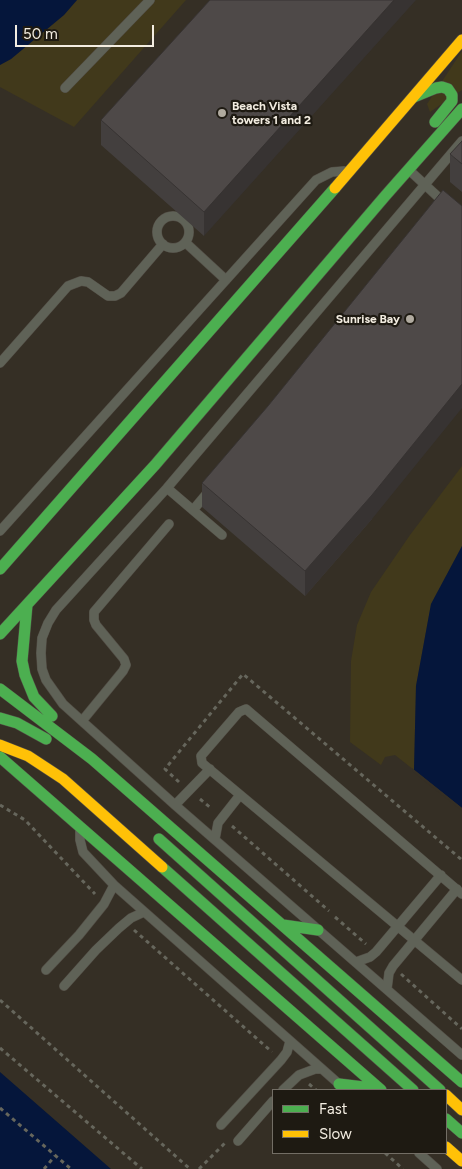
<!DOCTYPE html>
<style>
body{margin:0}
#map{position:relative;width:462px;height:1169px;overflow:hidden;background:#352f25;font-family:Figtree,sans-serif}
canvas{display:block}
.legend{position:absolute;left:272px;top:1089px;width:175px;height:65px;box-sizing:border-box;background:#1e1a12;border:1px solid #736e65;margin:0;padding:6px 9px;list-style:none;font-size:15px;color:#f3ede1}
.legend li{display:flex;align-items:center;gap:10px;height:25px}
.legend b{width:25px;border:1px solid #736e65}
.scale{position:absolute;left:15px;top:25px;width:139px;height:22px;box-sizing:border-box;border:2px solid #f3ede1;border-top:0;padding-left:6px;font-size:15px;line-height:18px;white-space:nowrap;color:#f3ede1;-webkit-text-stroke:4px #1e1a12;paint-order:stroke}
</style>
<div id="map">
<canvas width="462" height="1169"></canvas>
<ul class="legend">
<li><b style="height:6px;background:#4caf50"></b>Fast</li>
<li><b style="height:6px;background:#ffc107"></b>Slow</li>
</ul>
<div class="scale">50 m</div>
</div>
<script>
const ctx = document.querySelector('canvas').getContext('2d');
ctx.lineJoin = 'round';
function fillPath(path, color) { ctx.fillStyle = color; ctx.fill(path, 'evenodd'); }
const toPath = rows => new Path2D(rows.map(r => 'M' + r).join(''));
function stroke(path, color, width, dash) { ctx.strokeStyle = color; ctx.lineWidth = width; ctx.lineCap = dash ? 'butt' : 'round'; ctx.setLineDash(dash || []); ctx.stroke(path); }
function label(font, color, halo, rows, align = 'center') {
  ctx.font = font + ' Figtree,sans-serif'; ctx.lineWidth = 4.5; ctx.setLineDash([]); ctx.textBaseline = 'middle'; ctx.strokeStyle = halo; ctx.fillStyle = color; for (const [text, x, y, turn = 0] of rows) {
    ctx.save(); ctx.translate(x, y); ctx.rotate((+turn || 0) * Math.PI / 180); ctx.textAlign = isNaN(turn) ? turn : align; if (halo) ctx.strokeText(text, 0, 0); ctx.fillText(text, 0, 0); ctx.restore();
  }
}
fillPath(toPath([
 [77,0,186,0,74,127,0,87,0,65,11,59,64,15],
 [462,51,462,90,430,112,427,104],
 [462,466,462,546,431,604,416,686,414,770,395,755,385,757,381,765,350,742,351,661,357,625,371,592,410,535]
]), '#41391b');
fillPath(toPath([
 [0,0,77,0,64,15,11,59,0,65],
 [462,546,462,808,414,770,416,686,431,604],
 [0,1072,111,1169,0,1169]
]), '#05163b');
fillPath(toPath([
 [412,768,462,808,462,811,413,772]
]), '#352f25');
const lane = toPath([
 [65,88,150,0],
 [462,141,167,488,56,610,48,623,42,638,41,653,42,669,46,680,63,704,175,805,462,1055],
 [409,170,462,219],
 '157 232a16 16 0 1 1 32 0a16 16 0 1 1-32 0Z',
 [186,243,226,280],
 [0,363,68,286,81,281,88,282,108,296,115,296,121,293,163,244],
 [167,488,222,535],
 [193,510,209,491],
 [0,531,316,180,332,172,344,171],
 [82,721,123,671,126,665,124,659,96,625,94,620,94,612,169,524],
 [175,805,210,769],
 [80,831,80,840,83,852,114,885,339,1084],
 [215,839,218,823,240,795],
 [462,894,246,709,239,712,201,756,202,763,462,980],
 [356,962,370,957,376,952,441,875],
 [46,970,79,935,104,904,114,885],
 [64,986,96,950,119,928,131,918,144,912],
 [387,989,389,973,393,966,457,889],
 [283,1090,299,1075,315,1069,322,1069],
 [221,1125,281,1060,287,1052,290,1041],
 [238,1141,273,1101],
 [419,1153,437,1169]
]);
const fast = toPath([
 [414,97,436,88,442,87,448,89,452,95,452,101,435,122],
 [0,569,335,188],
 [27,605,22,661,25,675,34,697,52,716],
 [0,634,155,465,386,195,462,109],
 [0,689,92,759,462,1082],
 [0,718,17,723,46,739],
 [0,757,381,1090],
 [159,839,440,1090],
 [162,867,413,1090],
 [283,925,318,930],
 [339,1084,380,1089],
 [446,1119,462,1133]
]);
const slow = toPath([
 [335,188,462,40],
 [0,745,28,756,63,779,162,867],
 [446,1095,462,1110],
 [446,1147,462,1161]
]);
stroke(lane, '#524d45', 10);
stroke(fast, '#524d45', 12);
stroke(slow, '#524d45', 12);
stroke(toPath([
 [179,782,165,769,243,674,462,860],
 [200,799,212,809],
 [0,805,25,820,95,894],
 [232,826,329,911],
 [335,917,366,944],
 [134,930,272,1052],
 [401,974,462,1029],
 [0,1000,190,1169],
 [0,1048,142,1169],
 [309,1084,316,1090],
 [0,1108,71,1169],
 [385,1153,403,1169],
 [44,1169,55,1156],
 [199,1169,225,1143]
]), '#66665c', 3, [4, 4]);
stroke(lane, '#5f6257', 9);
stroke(fast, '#4caf50', 11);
stroke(slow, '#ffc107', 11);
fillPath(toPath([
 [210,0,204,236,101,145,101,120],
 [450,154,462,164,462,192,450,182],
 [202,483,372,519,305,596,202,507]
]), '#433f3e');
fillPath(toPath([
 [394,0,416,0,204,236,204,212],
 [462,384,462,408,372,519,305,596,305,571]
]), '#373332');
const building = toPath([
 [210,0,394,0,204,212,101,120,210,0],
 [462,141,462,164,450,154,462,141],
 [443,190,462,206,462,384,372,495,305,571,202,483,268,406,443,190]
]);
fillPath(building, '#4e4948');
stroke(building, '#373332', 1);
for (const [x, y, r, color] of [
 [222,113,5,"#b0aa9f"],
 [410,319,5,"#b0aa9f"]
]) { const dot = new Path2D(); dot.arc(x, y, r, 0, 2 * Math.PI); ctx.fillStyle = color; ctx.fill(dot); stroke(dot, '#1e1a12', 2); }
label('bold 12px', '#f3ede1', '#1e1a12', [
 ["Beach Vista",232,106],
 ["towers 1 and 2",232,120],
 ["Sunrise Bay",400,319,"right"]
], 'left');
</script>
